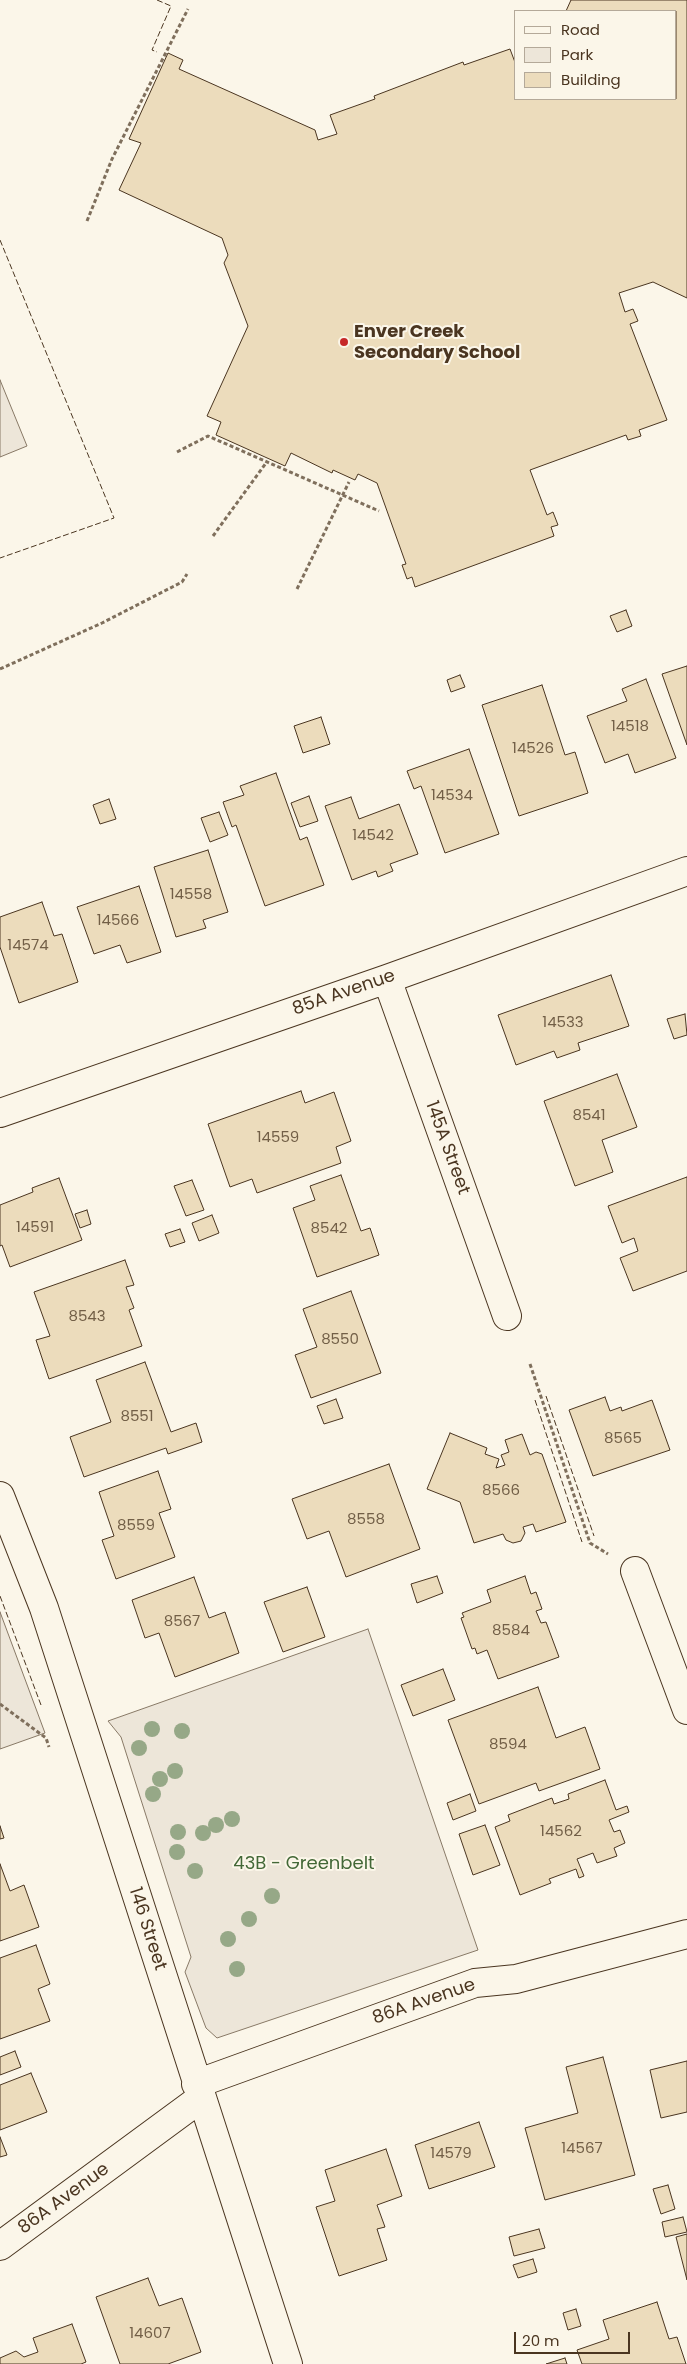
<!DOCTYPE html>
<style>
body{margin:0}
#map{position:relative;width:687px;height:2364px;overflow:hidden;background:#fbf6e9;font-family:Poppins,sans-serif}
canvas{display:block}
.legend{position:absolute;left:514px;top:10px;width:162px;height:90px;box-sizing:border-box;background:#fbf6e9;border:1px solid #b4a999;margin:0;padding:6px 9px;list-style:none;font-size:15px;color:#4a3520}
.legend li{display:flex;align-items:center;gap:10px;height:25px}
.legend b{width:25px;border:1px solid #b4a999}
.scale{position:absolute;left:514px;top:2332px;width:116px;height:22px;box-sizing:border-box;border:2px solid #4a3520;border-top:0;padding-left:6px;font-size:15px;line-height:18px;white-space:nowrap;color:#4a3520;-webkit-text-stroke:4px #fbf6e9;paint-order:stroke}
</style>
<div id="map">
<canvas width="687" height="2364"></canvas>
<ul class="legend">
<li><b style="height:6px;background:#fbf6e9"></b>Road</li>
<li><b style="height:14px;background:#ede6d9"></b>Park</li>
<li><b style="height:14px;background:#ecdcbc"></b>Building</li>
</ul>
<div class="scale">20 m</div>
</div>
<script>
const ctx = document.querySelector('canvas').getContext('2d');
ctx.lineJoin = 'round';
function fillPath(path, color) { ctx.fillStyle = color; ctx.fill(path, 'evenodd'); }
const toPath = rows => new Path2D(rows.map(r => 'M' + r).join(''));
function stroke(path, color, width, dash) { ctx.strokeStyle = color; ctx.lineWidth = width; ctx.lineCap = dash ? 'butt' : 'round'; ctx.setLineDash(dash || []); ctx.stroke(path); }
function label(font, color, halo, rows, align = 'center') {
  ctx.font = font + ' Poppins,sans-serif'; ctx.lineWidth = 4; ctx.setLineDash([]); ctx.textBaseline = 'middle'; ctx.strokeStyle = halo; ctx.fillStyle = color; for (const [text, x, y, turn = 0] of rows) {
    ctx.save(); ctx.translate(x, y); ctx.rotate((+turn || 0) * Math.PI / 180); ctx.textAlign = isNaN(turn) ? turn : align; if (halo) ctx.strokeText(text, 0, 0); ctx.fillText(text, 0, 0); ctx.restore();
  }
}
const green = toPath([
 [0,380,27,446,0,457,0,380],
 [0,1612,45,1733,0,1749,0,1612],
 [368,1629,478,1950,217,2038,206,2028,185,1972,191,1957,121,1737,108,1721,368,1629]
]);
fillPath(green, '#ede6d9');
stroke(green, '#887966', 1);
const building = toPath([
 [571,0,687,0,687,298,653,282,619,293,625,312,633,309,638,321,630,324,667,420,639,430,641,436,628,440,626,435,530,470,547,515,553,512,558,525,551,527,554,536,415,587,412,577,407,579,402,565,406,564,377,483,358,474,355,480,333,470,332,473,291,453,285,466,216,435,221,422,207,416,248,326,224,263,228,255,222,238,119,190,141,143,129,139,168,53,183,60,179,69,315,130,318,140,337,134,330,115,375,99,374,96,463,62,464,65,510,49,516,65,516,99,676,99,676,11,566,11,571,0],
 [626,610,632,626,617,632,610,616,626,610],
 [687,666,687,745,662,674,687,666],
 [460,675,465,687,451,692,447,680,460,675],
 [646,679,676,758,635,773,628,754,605,763,587,716,627,701,622,689,646,679],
 [542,685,565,755,575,752,588,793,519,816,482,705,542,685],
 [321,717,330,744,303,753,294,726,321,717],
 [469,749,499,834,445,853,421,786,414,789,407,771,469,749],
 [276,773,300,840,307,837,324,885,265,906,236,825,232,827,223,802,244,795,240,786,276,773],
 [309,796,318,821,300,827,291,803,309,796],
 [351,797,359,819,399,804,418,854,390,864,393,871,378,877,376,871,352,880,325,806,351,797],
 [109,799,116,819,100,824,93,805,109,799],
 [219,812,228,835,210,842,201,818,219,812],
 [208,850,228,912,203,920,206,928,176,937,154,867,208,850],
 [139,886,161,952,127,963,120,945,94,954,77,907,139,886],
 [42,902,54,936,62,934,78,982,19,1003,0,947,0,917,42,902],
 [611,975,629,1026,578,1043,580,1050,557,1058,554,1051,516,1065,498,1015,611,975],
 [685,1014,687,1035,674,1039,667,1019,685,1014],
 [617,1074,637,1127,602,1140,613,1172,575,1186,544,1101,617,1074],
 [301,1091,305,1103,334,1092,351,1141,336,1147,341,1163,257,1193,252,1179,230,1187,208,1124,301,1091],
 [341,1175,361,1231,370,1228,379,1255,317,1277,293,1208,315,1200,310,1186,341,1175],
 [687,1177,687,1271,633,1291,620,1258,638,1251,634,1238,622,1243,608,1206,687,1177],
 [59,1178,82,1240,10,1267,2,1245,0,1246,0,1205,33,1192,32,1188,59,1178],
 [192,1180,204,1210,186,1216,174,1186,192,1180],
 [87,1210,91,1224,80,1228,75,1214,87,1210],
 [212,1215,219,1233,199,1241,192,1223,212,1215],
 [180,1229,185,1242,170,1247,165,1234,180,1229],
 [125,1260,134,1285,126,1287,134,1308,129,1310,142,1346,49,1379,36,1340,50,1336,34,1292,125,1260],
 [351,1291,381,1373,311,1398,295,1355,317,1347,303,1309,351,1291],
 [145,1362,171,1432,196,1423,202,1442,168,1454,166,1448,84,1477,70,1437,111,1422,96,1380,145,1362],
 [605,1397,610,1411,621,1407,622,1411,652,1400,670,1450,593,1476,569,1410,605,1397],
 [336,1399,343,1418,324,1424,317,1406,336,1399],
 [450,1433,487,1448,485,1454,499,1459,496,1468,505,1465,501,1455,509,1452,505,1440,522,1434,530,1455,536,1452,542,1454,566,1522,536,1532,533,1524,523,1527,525,1533,521,1541,513,1543,506,1540,503,1534,474,1543,460,1502,427,1489,450,1433],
 [389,1464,420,1549,346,1577,329,1531,307,1539,292,1499,389,1464],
 [158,1471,171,1509,159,1513,175,1557,116,1579,102,1540,114,1536,99,1492,158,1471],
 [437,1576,443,1593,417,1603,411,1584,437,1576],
 [525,1576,531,1594,536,1592,542,1609,536,1611,541,1623,546,1622,559,1657,498,1679,487,1650,477,1654,475,1648,472,1649,461,1618,464,1617,462,1613,491,1602,487,1590,525,1576],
 [194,1577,209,1618,225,1612,239,1653,175,1677,159,1633,145,1638,132,1600,194,1577],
 [307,1587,325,1637,283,1652,264,1602,307,1587],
 [443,1669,455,1700,413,1716,401,1685,443,1669],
 [538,1687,556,1738,585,1727,600,1769,539,1791,536,1783,479,1804,448,1720,538,1687],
 [605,1780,616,1810,627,1806,629,1812,609,1820,614,1832,620,1830,625,1843,614,1848,617,1856,597,1863,593,1853,577,1859,584,1876,579,1878,576,1869,549,1879,551,1883,520,1895,495,1827,510,1821,508,1815,552,1798,554,1804,569,1799,568,1794,605,1780],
 [470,1794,476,1811,453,1820,447,1803,470,1794],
 [485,1825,500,1865,473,1875,459,1834,485,1825],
 [0,1826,4,1838,0,1839,0,1826],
 [0,1864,10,1891,24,1885,39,1927,0,1941,0,1864],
 [36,1945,50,1984,38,1989,50,2021,0,2039,0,1958,36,1945],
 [15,2051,21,2067,0,2075,0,2057,15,2051],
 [603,2057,635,2175,545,2200,525,2128,578,2113,566,2067,603,2057],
 [687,2061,687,2112,661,2118,650,2070,687,2061],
 [31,2073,47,2112,0,2130,0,2085,31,2073],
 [479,2122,495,2167,429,2189,415,2145,479,2122],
 [0,2137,7,2155,0,2157,0,2137],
 [386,2149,402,2196,377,2205,385,2227,377,2229,387,2260,339,2276,316,2207,335,2201,325,2170,386,2149],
 [668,2185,675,2209,661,2214,653,2189,668,2185],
 [683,2217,687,2232,665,2237,662,2222,683,2217],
 [539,2229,545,2248,514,2256,509,2237,539,2229],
 [687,2234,687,2280,676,2237,687,2234],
 [533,2259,537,2272,518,2278,513,2265,533,2259],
 [148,2278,159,2306,182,2298,201,2352,168,2364,120,2364,96,2297,148,2278],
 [657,2302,669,2339,677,2337,686,2364,582,2364,577,2350,609,2339,603,2320,657,2302],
 [576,2309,581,2326,568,2330,563,2313,576,2309],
 [72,2324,86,2362,81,2364,0,2364,0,2358,16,2351,24,2357,38,2352,33,2338,72,2324],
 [565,2358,567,2364,546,2364,565,2358]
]);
fillPath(building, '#ecdcbc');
stroke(building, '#4a3520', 1);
const street = toPath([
 [387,979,507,1316],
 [0,1113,387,979,687,871],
 [0,1496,44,1608,288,2364],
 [635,1571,687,1710],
 [196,2084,475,1983,516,1979,687,1934],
 [0,2246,201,2098]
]);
stroke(street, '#4a3520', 30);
stroke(toPath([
 [87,221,112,159,188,9],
 [177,452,208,436,379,511],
 [213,536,266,463],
 [297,589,349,482],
 [0,669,102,623,182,582,187,574],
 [530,1364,590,1543,608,1554],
 [0,1704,46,1738,49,1747]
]), '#7f6f5c', 3, [4, 2.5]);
stroke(street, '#fbf6e9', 28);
stroke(toPath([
 [157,0,171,6,152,50,157,52],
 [0,240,114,518,0,558],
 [546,1396,594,1536],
 [535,1400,582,1542],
 [0,1596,41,1705]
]), '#4a3520', 1, [6, 2.5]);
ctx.fillStyle = '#96a887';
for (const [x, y] of [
 [152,1729],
 [182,1731],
 [139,1748],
 [175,1771],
 [160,1779],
 [153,1794],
 [232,1819],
 [216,1825],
 [178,1832],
 [203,1833],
 [177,1852],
 [195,1871],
 [272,1896],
 [249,1919],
 [228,1939],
 [237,1969]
]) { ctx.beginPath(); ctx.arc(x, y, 8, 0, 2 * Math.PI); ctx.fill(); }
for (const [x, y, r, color] of [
 [344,342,5,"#c62828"]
]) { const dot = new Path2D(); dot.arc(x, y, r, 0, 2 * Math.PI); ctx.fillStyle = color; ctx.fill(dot); stroke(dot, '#fbf6e9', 2); }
label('15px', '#725f47', null, [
 ["14518",630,727],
 ["14526",533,749],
 ["14534",452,796],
 ["14542",373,836],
 ["14558",191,895],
 ["14566",118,921],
 ["14574",28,946],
 ["14533",563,1023],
 ["8541",589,1116],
 ["14559",278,1138],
 ["14591",35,1228],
 ["8542",329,1229],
 ["8543",87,1317],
 ["8550",340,1340],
 ["8551",137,1417],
 ["8565",623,1439],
 ["8566",501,1491],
 ["8558",366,1520],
 ["8559",136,1526],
 ["8567",182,1622],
 ["8584",511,1631],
 ["8594",508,1745],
 ["14562",561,1832],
 ["14567",582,2149],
 ["14579",451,2154],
 ["14607",150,2334]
]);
label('bold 18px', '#4a3520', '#fbf6e9', [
 ["Enver Creek",354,332],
 ["Secondary School",354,353]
], 'left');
label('18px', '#4a3520', '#fbf6e9', [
 ["85A Avenue",344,993,-19],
 ["145A Street",447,1148,70],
 ["146 Street",147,1929,72],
 ["86A Avenue",424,2002,-19],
 ["86A Avenue",64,2199,-36]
]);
label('18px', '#436837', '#fbf6e9', [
 ["43B - Greenbelt",304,1864]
]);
</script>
